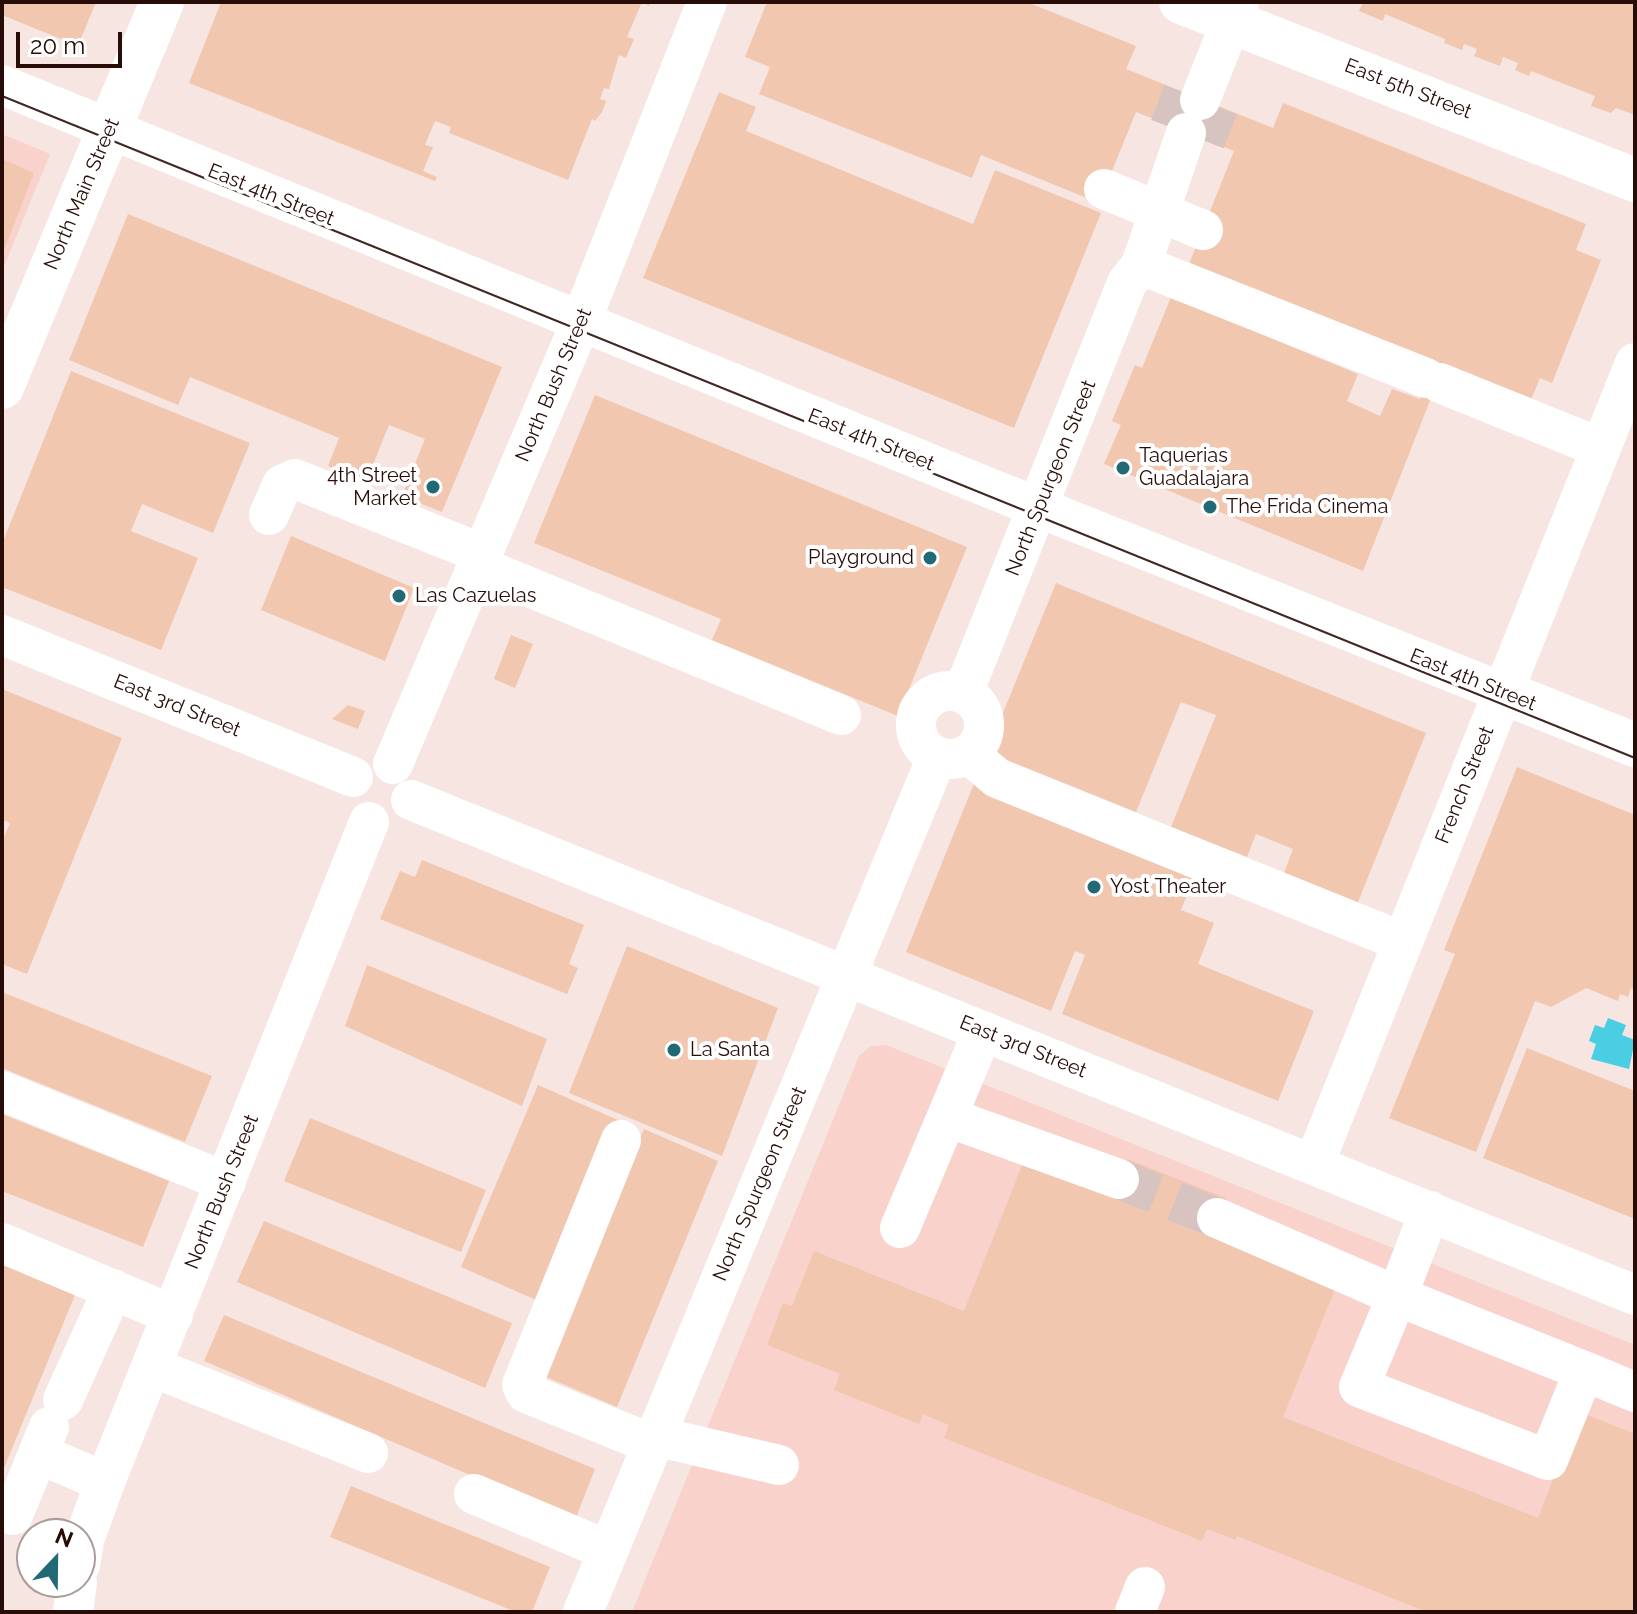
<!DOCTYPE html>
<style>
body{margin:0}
#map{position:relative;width:1637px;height:1614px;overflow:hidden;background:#f6e5e1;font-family:Raleway,sans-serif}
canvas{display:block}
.frame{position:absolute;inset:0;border:4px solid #280c08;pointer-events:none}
.north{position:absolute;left:16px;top:1518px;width:80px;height:80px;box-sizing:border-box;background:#fff;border:2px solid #a99e9c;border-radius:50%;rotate:22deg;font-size:22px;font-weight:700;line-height:32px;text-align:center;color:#280c08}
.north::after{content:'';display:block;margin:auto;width:28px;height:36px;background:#206975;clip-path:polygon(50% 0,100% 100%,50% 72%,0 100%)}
.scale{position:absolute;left:16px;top:32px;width:106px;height:36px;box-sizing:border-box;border:4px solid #280c08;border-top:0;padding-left:10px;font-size:24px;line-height:28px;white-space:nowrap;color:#280c08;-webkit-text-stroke:6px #fff;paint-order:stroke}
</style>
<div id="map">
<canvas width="1637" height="1614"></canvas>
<div class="frame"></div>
<div class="north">N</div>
<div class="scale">20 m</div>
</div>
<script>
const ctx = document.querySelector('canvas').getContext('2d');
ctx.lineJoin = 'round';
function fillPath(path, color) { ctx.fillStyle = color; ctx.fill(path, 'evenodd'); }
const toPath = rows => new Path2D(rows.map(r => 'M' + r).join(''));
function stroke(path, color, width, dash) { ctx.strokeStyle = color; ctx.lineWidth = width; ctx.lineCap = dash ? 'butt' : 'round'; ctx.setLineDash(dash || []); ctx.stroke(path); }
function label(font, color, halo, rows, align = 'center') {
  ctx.font = font + ' Raleway,sans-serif'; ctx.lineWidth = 8; ctx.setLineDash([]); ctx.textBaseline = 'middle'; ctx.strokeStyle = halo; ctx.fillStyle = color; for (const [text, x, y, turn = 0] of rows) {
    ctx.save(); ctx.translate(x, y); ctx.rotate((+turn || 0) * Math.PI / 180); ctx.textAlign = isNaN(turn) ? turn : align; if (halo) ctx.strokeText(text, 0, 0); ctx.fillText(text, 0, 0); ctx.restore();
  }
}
fillPath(toPath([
 [2,134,50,154,2,271],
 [886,1045,1635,1345,1635,1612,632,1612,859,1056,871,1046]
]), '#f8d2cb');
fillPath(toPath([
 [1608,1018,1626,1025,1622,1035,1635,1040,1629,1069,1591,1059,1596,1044,1589,1041,1595,1025,1604,1028]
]), '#49cee4');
fillPath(toPath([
 [2,2,96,2,78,46,2,15],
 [221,2,650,2,649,6,642,2,627,37,634,39,626,58,619,55,609,89,604,88,600,99,606,101,602,112,595,121,592,119,568,180,449,133,451,127,435,121,425,145,433,147,423,171,437,177,435,181,189,83],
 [767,2,1027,2,1136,46,1126,69,1273,128,1283,103,1586,224,1576,250,1601,260,1552,383,1540,378,1529,405,1442,370,1363,571,1104,464,1121,425,1112,421,1135,365,1142,368,1171,297,1358,374,1347,401,1380,416,1392,389,1420,399,1432,367,1187,269,1234,151,1136,112,1099,203,981,155,972,178,759,94,770,67,745,57],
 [1363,2,1635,2,1635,115,1616,108,1611,113,1591,106,1595,96,1531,71,1529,76,1515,70,1518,63,1503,57,1500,66,1474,56,1477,49,1464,44,1462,50,1444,43,1445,39,1385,14,1383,21,1359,11],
 [719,92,756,107,746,131,973,224,995,170,1101,213,1014,428,643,278],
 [2,159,34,173,2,255],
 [128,214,502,367,442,512,402,496,425,439,389,425,366,482,328,466,339,438,298,421,190,377,178,405,69,360],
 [71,371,250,443,213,533,142,504,131,531,198,558,161,650,2,587,2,544],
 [595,395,967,547,898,716,712,640,721,619,534,543],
 [291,536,414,588,385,661,261,610],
 [1056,583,1426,733,1356,907,1282,878,1293,849,1256,834,1247,857,1171,827,1216,715,1181,702,1136,812,987,752],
 [511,635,533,644,515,688,494,679],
 [2,689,122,738,27,974,2,964,2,842,10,823,2,820],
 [348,705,365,711,358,729,332,719],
 [1517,767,1635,815,1635,990,1631,988,1628,997,1620,994,1618,1001,1586,988,1551,1007,1535,1001,1476,1152,1389,1118,1455,954,1444,950],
 [977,776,1199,865,1181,910,1214,923,1198,964,1314,1011,1278,1101,1062,1014,1085,955,1075,951,1051,1011,906,952],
 [422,860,584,925,569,964,578,968,567,994,380,919,400,871,415,877],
 [627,946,778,1008,722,1156,569,1093],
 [367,965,547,1039,522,1106,345,1026],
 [2,992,212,1076,185,1142,2,1068],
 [1527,1048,1635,1091,1635,1219,1483,1158],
 [538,1085,618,1120,543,1303,461,1267],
 [2,1114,169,1181,143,1247,2,1191],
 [310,1118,486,1190,461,1252,284,1181],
 [644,1129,718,1161,617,1407,539,1374],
 [1127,1159,1226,1198,1210,1236,1336,1287,1283,1417,1538,1518,1580,1412,1635,1434,1635,1612,1427,1612,1237,1536,1236,1540,1207,1529,1202,1541,944,1438,949,1425,923,1414,919,1424,834,1390,840,1374,767,1345,783,1303,792,1306,814,1251,964,1311,1023,1163,1112,1198],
 [264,1221,512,1323,485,1388,237,1282],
 [2,1254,79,1285,2,1473],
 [224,1315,595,1469,575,1520,204,1361],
 [351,1486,550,1567,532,1612,516,1612,330,1537]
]), '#f2c7b0');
stroke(toPath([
 [1170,127,1183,92],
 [1205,141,1218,107],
 [1119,1179,1217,1218]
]), '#d7c4c0', 40, [40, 20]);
stroke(toPath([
 [2,85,982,485,1502,692],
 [1200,100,1239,2],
 [1104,189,1203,230],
 [1141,265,1426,378],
 [1440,383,1601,448],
 [269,515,282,485,295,479,483,554],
 [478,566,841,715],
 [2,635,353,777],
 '916 725a34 34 0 1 1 68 0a34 34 0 1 1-68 0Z',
 [963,693,1127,283,1141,265,1186,133],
 [969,754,997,778,1403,942],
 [393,764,578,329,707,2],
 [411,800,1635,1295],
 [2,1091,226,1182],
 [947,1117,1119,1179],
 [621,1140,522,1385,526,1393,652,1444],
 [1314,1164,1635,363],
 [1217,1218,1397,1296,1584,1371,1548,1460,1359,1387,1397,1296,1430,1211],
 [900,1228,983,1031],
 [2,1243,173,1315],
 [152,1367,368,1453],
 [1584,1371,1635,1392],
 [63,1400,113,1289],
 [655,1436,779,1465],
 [39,1454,105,1482],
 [474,1494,607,1550],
 [2,1510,13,1515,49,1427],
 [80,1565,84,1540,105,1482,369,822],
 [73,1612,77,1582],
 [583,1612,937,757],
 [1135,1612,1145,1587]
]), '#fff', 40);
stroke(toPath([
 [1181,2,1635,180],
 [2,387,162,2],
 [1502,692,1635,745]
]), '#fff', 44);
stroke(toPath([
 [2,96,1635,758]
]), '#412723', 2);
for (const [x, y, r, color] of [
 [1123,468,8,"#206975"],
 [433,487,8,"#206975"],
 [1210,507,8,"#206975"],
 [930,558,8,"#206975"],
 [399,596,8,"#206975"],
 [1094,887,8,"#206975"],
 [674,1050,8,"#206975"]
]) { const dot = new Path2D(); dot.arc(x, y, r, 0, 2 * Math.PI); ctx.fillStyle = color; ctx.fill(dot); stroke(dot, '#fff', 3); }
label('20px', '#280c08', '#fff', [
 ["East 5th Street",1408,89,21],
 ["North Main Street",82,194,-67],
 ["East 4th Street",271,195,22],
 ["North Bush Street",554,385,-67],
 ["East 4th Street",871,440,22],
 ["North Spurgeon Street",1051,478,-68],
 ["East 4th Street",1473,680,22],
 ["East 3rd Street",177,706,22],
 ["French Street",1465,785,-68],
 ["East 3rd Street",1023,1047,22],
 ["North Spurgeon Street",760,1184,-67],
 ["North Bush Street",222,1192,-68]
]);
label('20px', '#280c08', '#fff', [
 ["Taquerias",1139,456],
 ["Guadalajara",1139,479],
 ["4th Street",417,476,"right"],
 ["Market",417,499,"right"],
 ["The Frida Cinema",1226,507],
 ["Playground",914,558,"right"],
 ["Las Cazuelas",415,596],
 ["Yost Theater",1110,887],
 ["La Santa",690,1050]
], 'left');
</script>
